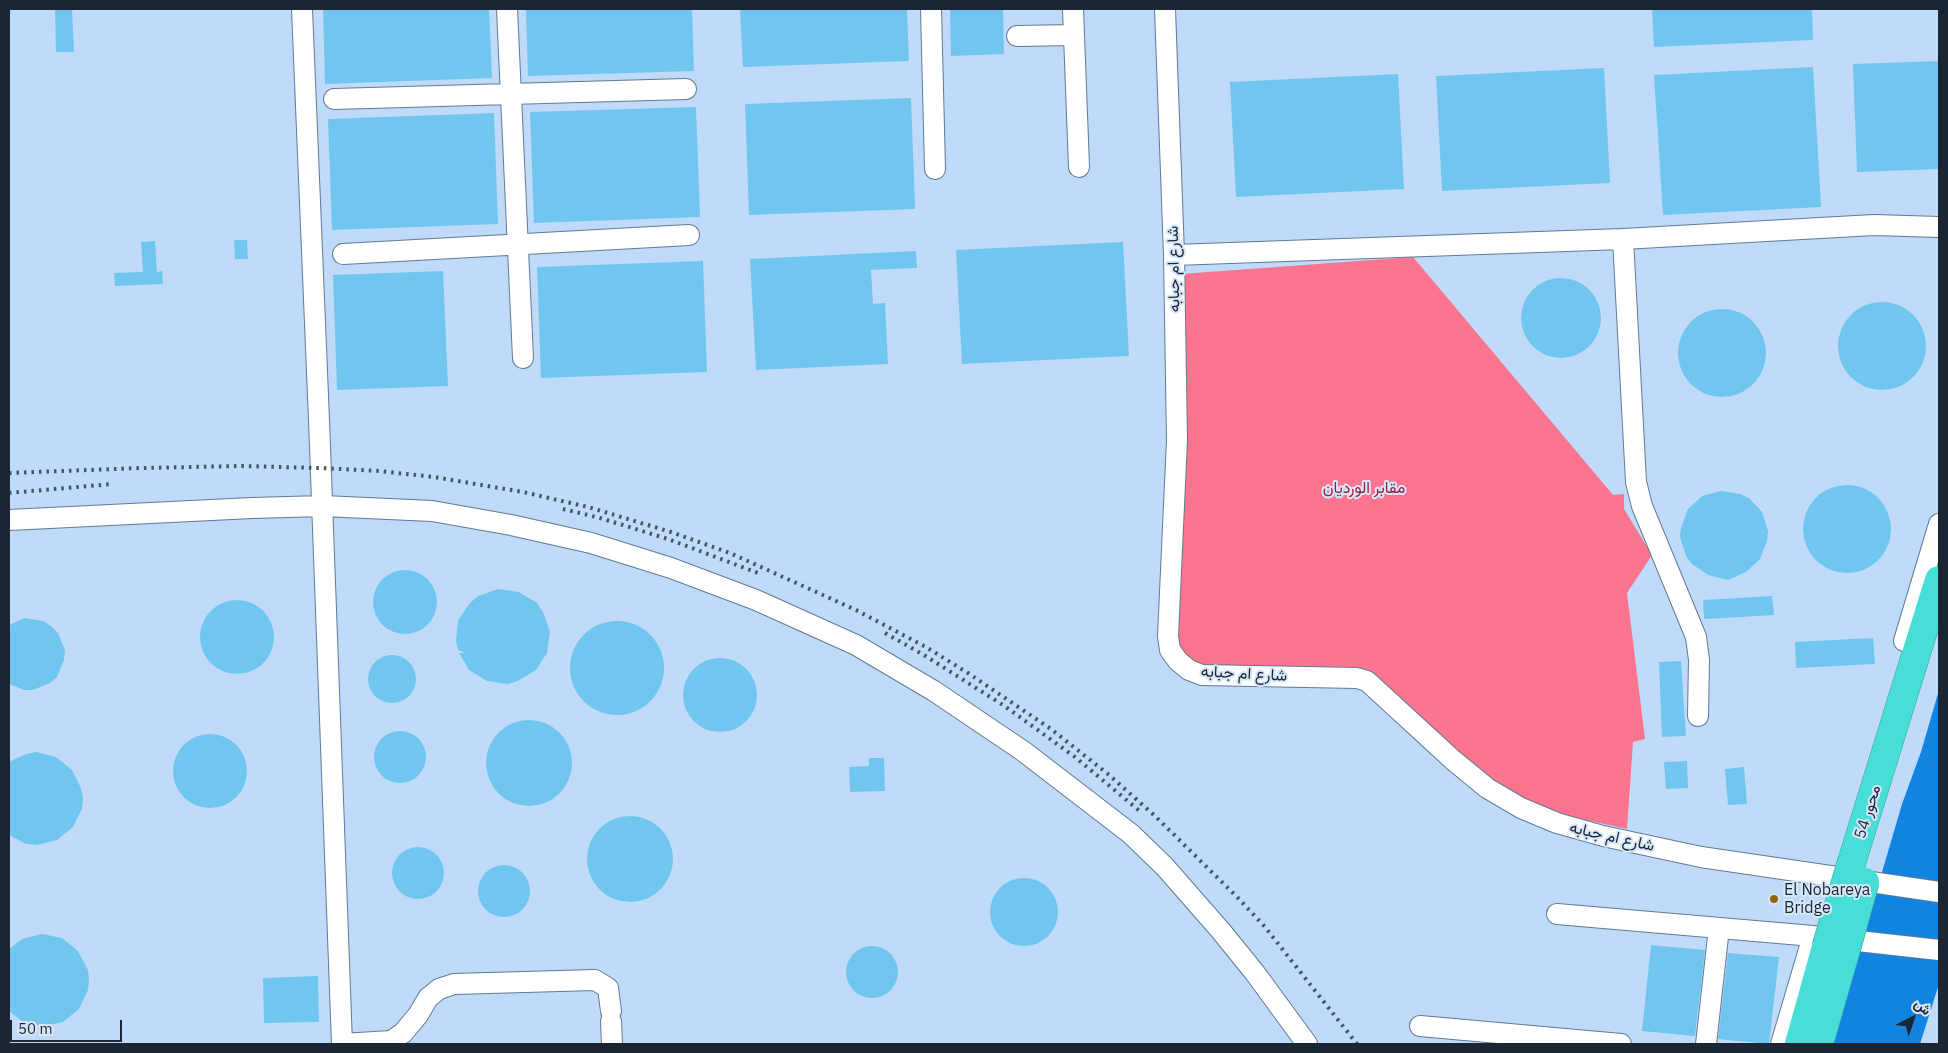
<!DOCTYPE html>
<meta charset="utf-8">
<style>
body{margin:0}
#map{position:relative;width:1948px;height:1053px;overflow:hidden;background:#bfdbf9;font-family:"IBM Plex Sans",Vazirmatn,sans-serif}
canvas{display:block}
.frame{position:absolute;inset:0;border:10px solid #1c2632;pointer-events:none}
.north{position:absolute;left:1888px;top:993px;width:50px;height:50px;-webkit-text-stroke:4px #d6e7f9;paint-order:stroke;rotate:41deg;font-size:14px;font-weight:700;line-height:20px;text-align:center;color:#1c2632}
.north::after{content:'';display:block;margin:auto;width:18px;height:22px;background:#1c2632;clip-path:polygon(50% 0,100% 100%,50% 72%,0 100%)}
.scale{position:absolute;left:10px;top:1020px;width:112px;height:22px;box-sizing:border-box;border:2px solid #1c2632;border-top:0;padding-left:6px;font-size:15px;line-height:18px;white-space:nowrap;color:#1c2632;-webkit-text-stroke:4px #d6e7f9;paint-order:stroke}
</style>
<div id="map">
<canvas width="1948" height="1053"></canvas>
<div class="frame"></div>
<div class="north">ش</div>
<div class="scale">50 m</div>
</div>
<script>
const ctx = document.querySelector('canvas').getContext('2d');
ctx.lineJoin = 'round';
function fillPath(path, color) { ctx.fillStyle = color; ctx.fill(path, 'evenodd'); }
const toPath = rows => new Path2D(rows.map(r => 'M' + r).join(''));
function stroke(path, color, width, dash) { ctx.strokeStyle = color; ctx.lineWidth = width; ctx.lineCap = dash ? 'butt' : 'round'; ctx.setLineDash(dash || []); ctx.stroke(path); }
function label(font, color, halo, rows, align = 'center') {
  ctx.font = font + ' "IBM Plex Sans",Vazirmatn,sans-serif'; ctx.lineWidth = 4; ctx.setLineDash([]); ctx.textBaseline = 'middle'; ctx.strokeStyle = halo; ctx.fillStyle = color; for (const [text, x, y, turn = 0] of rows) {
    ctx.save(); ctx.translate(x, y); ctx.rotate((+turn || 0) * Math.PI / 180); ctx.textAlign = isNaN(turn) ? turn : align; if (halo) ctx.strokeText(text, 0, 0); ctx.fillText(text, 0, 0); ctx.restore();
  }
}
fillPath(toPath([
 [1413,257,1613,495,1624,494,1624,509,1652,555,1627,593,1645,739,1633,742,1627,829,1568,816,1526,800,1489,778,1442,742,1372,674,1200,665,1192,662,1177,648,1181,274]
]), '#fc748d');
fillPath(toPath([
 [1939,690,1939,984,1920,1044,1829,1044,1850,981,1902,804,1921,752]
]), '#1184e1');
fillPath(toPath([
 [55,9,72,9,74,52,56,52],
 [323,9,489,9,492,78,325,84],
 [526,9,692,9,694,71,528,76],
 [740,9,907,9,909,61,743,67],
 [950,9,1003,9,1004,54,951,56],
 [1652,9,1812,9,1813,40,1654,47],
 [1939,61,1939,169,1857,172,1853,64],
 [1813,67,1821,207,1663,215,1654,75],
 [1604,68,1610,183,1442,191,1436,76],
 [1398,74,1404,189,1236,197,1230,82],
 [911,98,915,209,749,215,745,104],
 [696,107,700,217,534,223,530,112],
 [494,113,498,224,332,230,328,119],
 [234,240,247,240,248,259,235,259],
 [155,241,157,272,162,271,163,284,115,286,114,273,143,272,141,242],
 [1123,242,1129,356,962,364,956,250],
 [916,251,917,268,871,270,873,304,885,303,888,364,756,370,750,259],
 [703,261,707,372,541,378,537,267],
 [443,271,448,386,337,390,333,275],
 '1521 318a40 40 0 1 1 80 0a40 40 0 1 1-80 0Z',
 '1838 346a44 44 0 1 1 88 0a44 44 0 1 1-88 0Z',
 '1678 353a44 44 0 1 1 88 0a44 44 0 1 1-88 0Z',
 '1803 529a44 44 0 1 1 88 0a44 44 0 1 1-88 0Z',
 [1721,491,1740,494,1749,498,1762,512,1768,531,1767,541,1760,559,1746,572,1728,580,1708,575,1692,564,1686,556,1680,537,1681,528,1688,509,1702,496],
 '373 602a32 32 0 1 1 64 0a32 32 0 1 1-64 0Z',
 [498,589,519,592,537,603,543,612,550,632,547,653,536,670,518,681,508,684,487,681,469,670,459,653,465,653,458,650,456,641,458,620,470,603,478,596],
 [1772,596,1774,615,1704,619,1703,600],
 '200 637a37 37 0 1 1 74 0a37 37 0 1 1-74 0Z',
 [25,618,43,621,51,626,58,633,65,650,64,660,57,677,50,683,33,690,24,690,9,684,9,625],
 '570 668a47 47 0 1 1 94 0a47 47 0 1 1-94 0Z',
 [1873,638,1875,664,1796,668,1795,642],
 '368 679a24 24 0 1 1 48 0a24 24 0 1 1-48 0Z',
 '683 695a37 37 0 1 1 74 0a37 37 0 1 1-74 0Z',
 [1681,661,1686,736,1662,737,1659,662],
 '486 763a43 43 0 1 1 86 0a43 43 0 1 1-86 0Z',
 '374 757a26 26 0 1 1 52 0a26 26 0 1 1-52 0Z',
 '173 771a37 37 0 1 1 74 0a37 37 0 1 1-74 0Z',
 [36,752,56,757,72,770,81,788,83,798,82,809,73,827,57,840,37,845,26,844,9,835,9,762,26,754],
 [869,758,884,758,885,791,850,792,849,767,869,766],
 [1687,761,1688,788,1666,789,1664,762],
 [1744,767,1747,804,1728,805,1725,769],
 '587 859a43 43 0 1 1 86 0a43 43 0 1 1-86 0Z',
 '392 873a26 26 0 1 1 52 0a26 26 0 1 1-52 0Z',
 '478 891a26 26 0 1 1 52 0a26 26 0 1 1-52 0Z',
 '990 912a34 34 0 1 1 68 0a34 34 0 1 1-68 0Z',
 [42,934,62,938,78,951,88,970,89,980,88,990,79,1009,63,1022,43,1026,23,1022,9,1011,9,949,22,939],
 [1651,945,1705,950,1695,1036,1642,1031],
 '846 972a26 26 0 1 1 52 0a26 26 0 1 1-52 0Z',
 [1728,953,1779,957,1769,1044,1718,1039],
 [318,976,319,1022,264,1023,263,978]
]), '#71c6ef');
const minor = toPath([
 [302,9,319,420,342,1044],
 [507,9,523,358],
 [931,9,935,169],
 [1073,9,1079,167],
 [1165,9,1174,255,1177,440,1168,636,1170,650,1178,661,1189,670,1202,675,1357,678,1367,681,1453,760,1487,788,1521,808,1557,823,1603,836,1701,857,1939,892],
 [1017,36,1074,35],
 [334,99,686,89],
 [1623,239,1636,482,1642,506,1696,637,1699,660,1698,716],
 [343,254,689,235],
 [1174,255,1623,239,1874,225,1939,227],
 [9,520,252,508,323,506,432,511,511,525,591,543,671,568,756,600,856,645,934,691,1023,751,1131,834,1165,867,1221,931,1255,973,1307,1044],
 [1904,641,1939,524],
 [1557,914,1813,936,1939,950],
 [611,1021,612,1044],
 [1420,1026,1621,1044],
 [342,1044,391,1041,403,1033,418,1015,428,998,439,989,454,984,595,980,608,988,611,1011],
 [1706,1044,1719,928],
 [1781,1044,1813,936]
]);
const highway = toPath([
 [1852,861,1939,580],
 [1799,1044,1826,947],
 [1819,1044,1846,950]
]);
stroke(minor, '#617a95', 22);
stroke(highway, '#389e9d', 29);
stroke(minor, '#fff', 20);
stroke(highway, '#47ded7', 28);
stroke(toPath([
 [9,473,141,468,242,466,320,468,379,471,434,477,523,492,588,507,671,532,730,553,856,610,926,647,968,673,1051,729,1108,774,1154,815,1238,898,1265,927,1357,1044],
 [9,493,112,484],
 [563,509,600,518,668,539,758,573],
 [885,633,924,655,1006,707,1075,757,1142,813]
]), '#465465', 4, [2.5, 5]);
const highwayBridge = toPath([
 [1826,947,1852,861],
 [1846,950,1865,882]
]);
stroke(highwayBridge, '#389e9d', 29, []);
stroke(highwayBridge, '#47ded7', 28);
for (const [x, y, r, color] of [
 [1774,899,5,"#946114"]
]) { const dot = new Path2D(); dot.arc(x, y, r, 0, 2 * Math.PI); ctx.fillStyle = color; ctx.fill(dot); stroke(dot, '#d6e7f9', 2); }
label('16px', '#1c2632', '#d6e7f9', [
 ["شارع ام جبابه",1174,269,-91],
 ["شارع ام جبابه",1244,674,3],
 ["محور 54",1868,812,-73],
 ["شارع ام جبابه",1612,837,13]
]);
label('16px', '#9b1f42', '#d6e7f9', [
 ["مقابر الورديان",1364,488]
]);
label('16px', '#1c2632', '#d6e7f9', [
 ["El Nobareya",1784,890],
 ["Bridge",1784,908]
], 'left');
</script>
